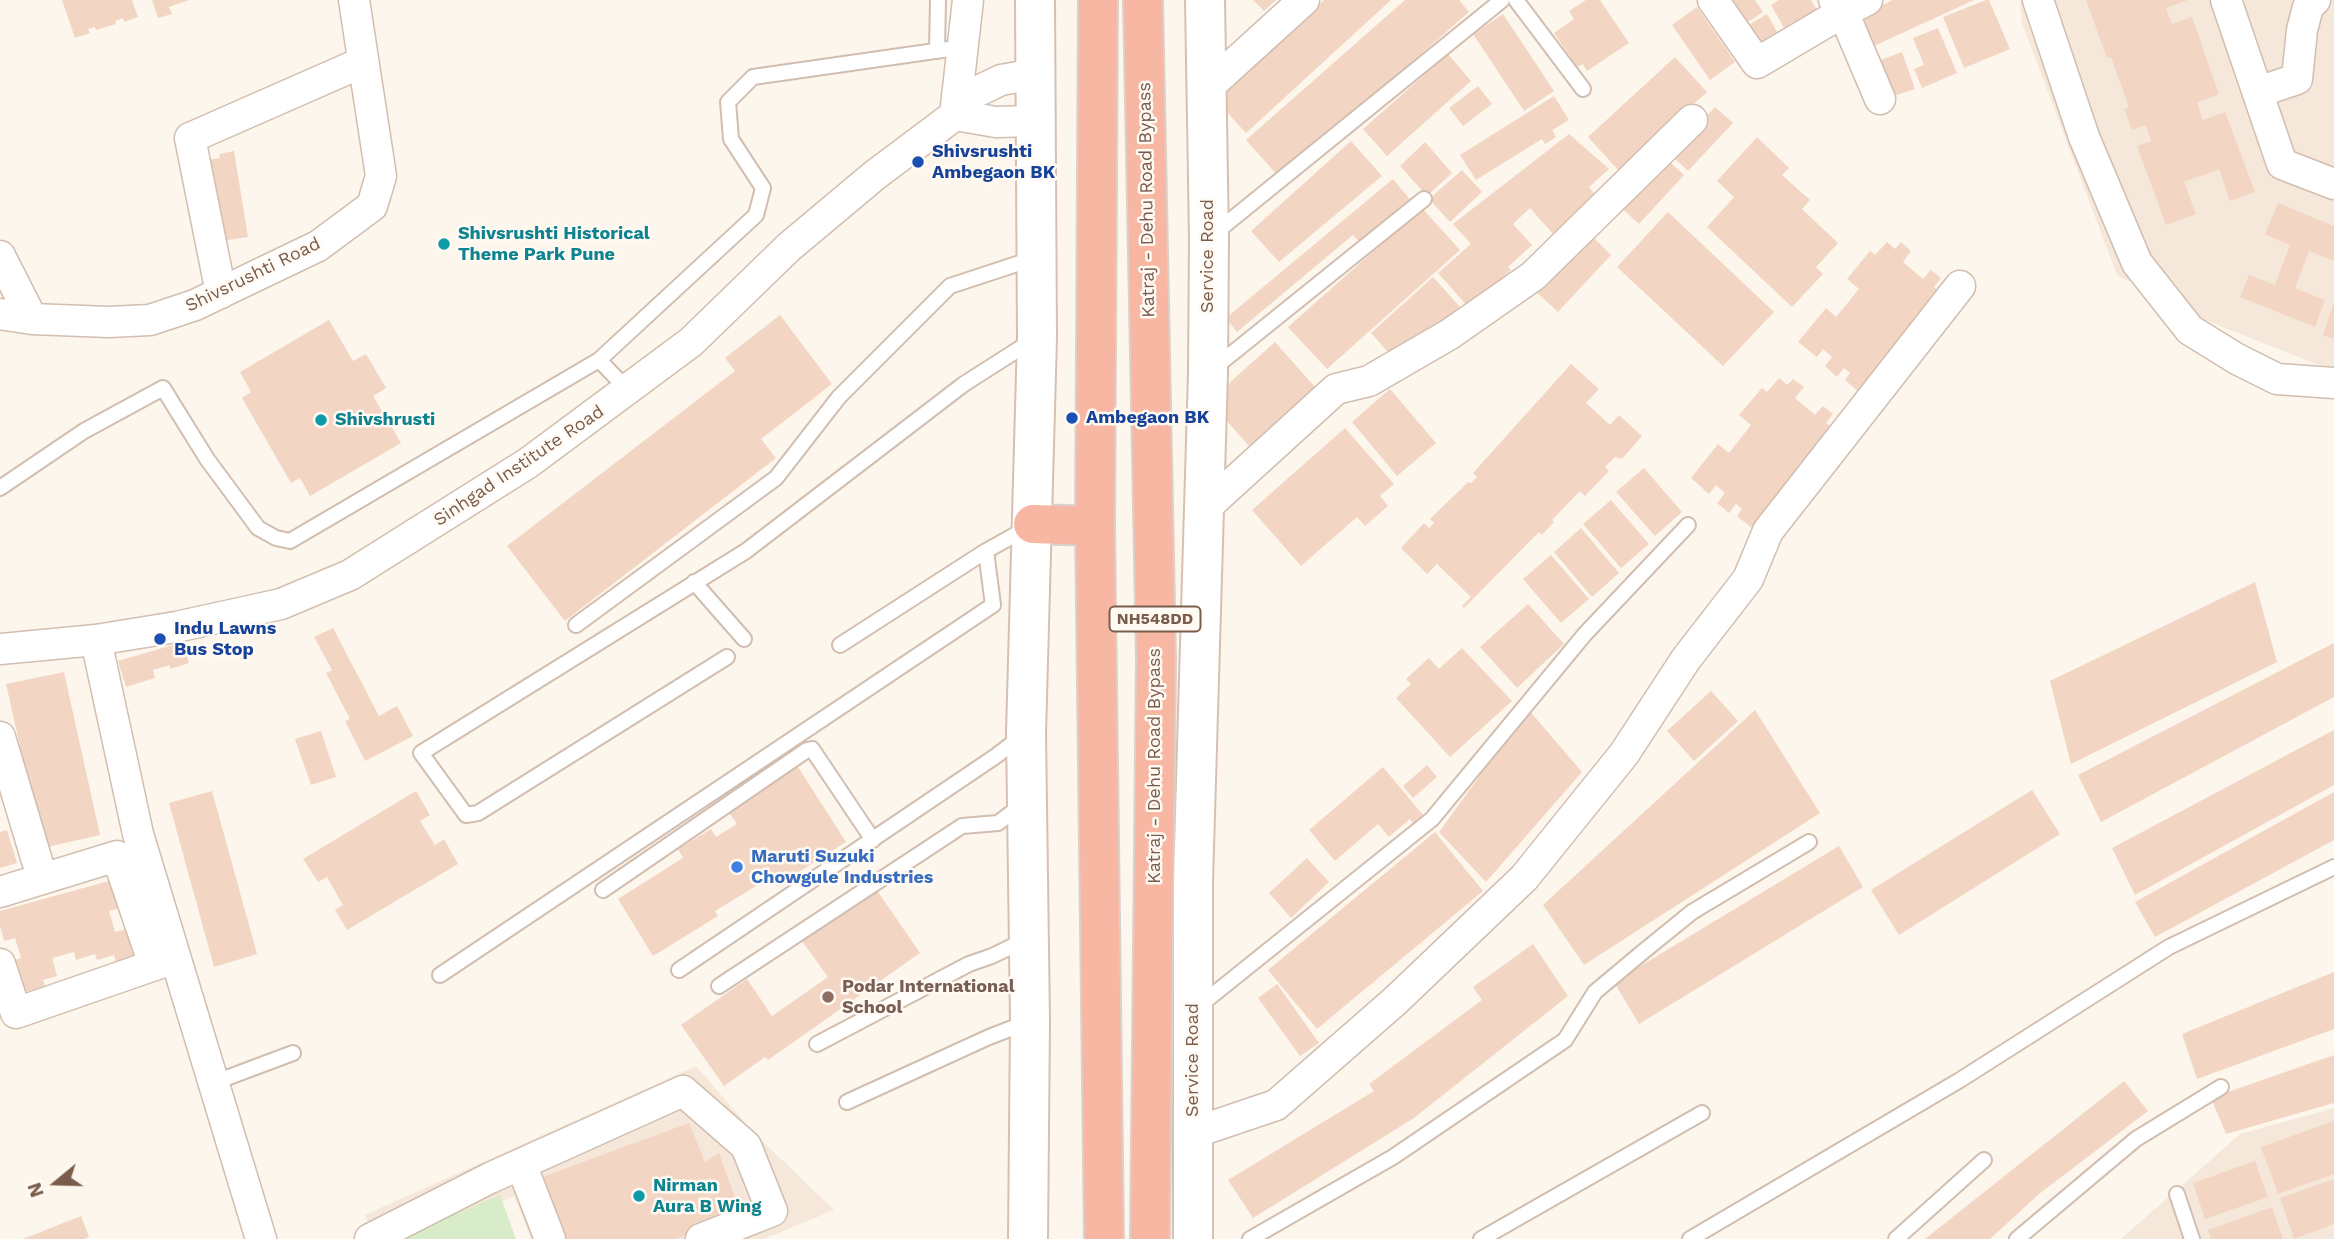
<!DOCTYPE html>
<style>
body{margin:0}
#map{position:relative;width:2334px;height:1239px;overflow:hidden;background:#fdf6ec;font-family:"Work Sans",sans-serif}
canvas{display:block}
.north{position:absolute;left:21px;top:1148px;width:70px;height:70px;-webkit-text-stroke:5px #fffaf3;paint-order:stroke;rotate:251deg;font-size:19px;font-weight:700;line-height:28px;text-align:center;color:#7a5c4d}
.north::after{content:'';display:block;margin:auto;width:24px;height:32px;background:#7a5c4d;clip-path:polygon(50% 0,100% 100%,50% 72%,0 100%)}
</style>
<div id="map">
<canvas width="2334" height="1239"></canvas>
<div class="north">N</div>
</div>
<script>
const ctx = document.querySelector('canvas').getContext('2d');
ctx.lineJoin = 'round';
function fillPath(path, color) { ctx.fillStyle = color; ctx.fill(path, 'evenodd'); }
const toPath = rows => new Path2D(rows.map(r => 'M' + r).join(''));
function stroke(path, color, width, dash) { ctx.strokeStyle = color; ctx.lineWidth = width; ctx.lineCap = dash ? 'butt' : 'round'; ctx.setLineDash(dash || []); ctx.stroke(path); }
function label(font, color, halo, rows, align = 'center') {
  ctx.font = font + ' "Work Sans",sans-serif'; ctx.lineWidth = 5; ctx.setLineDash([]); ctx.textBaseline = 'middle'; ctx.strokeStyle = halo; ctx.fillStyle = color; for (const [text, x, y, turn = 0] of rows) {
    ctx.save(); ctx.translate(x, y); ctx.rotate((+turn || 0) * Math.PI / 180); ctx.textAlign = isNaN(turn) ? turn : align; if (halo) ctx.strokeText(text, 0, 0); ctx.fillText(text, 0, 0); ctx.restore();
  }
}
fillPath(toPath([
 [2020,0,2334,0,2334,371,2202,319,2117,275,2022,23],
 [696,1066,754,1133,834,1210,764,1239,531,1239,514,1196,416,1239,374,1239,365,1215],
 [2334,1108,2334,1239,2121,1239,2240,1134]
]), '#f5e8da');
fillPath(toPath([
 [500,1195,516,1239,397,1239]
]), '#d8ecc9');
fillPath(toPath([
 [62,0,132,0,138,17,124,22,123,18,115,21,116,24,96,30,95,27,88,29,90,33,75,38],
 [152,0,189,0,169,7,172,14,158,18],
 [1253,0,1276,0,1264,11],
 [1324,0,1391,0,1246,133,1216,100],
 [1405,0,1459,0,1469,12,1280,178,1246,140],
 [1586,0,1600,0,1629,43,1587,71,1583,64,1577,67,1554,33,1574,19,1569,11],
 [1720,0,1755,0,1763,12,1739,28],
 [1779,0,1811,0,1822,18,1790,38,1771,5],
 [1893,0,1974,0,1874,46,1859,16],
 [1986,0,1989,0,2010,49,1964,68,1943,17],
 [2086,0,2188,0,2166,8,2172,24,2192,17,2219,94,2197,103,2203,120,2225,112,2255,192,2230,201,2219,169,2184,182,2196,214,2166,225,2137,146,2151,141,2146,125,2132,130,2124,109,2129,107,2111,57,2107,58],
 [1697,7,1735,62,1710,80,1672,25],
 [1503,14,1554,91,1524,111,1473,34],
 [1767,14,1782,41,1761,53,1745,27],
 [1938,28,1957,73,1922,88,1914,69,1924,65,1913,38],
 [1902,52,1915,89,1891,97,1878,61],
 [1448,54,1471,81,1387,156,1363,129],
 [1675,57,1707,92,1620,172,1588,137],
 [1478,86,1492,104,1463,126,1449,108],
 [1554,96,1569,120,1552,130,1556,137,1545,144,1542,139,1476,180,1460,155],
 [1715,107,1733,123,1688,171,1671,155],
 [1569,134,1609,169,1589,187,1595,195,1554,235,1530,208,1513,224,1532,245,1508,267,1511,270,1469,308,1438,273,1471,244,1453,224],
 [1757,137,1789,168,1782,175,1810,200,1802,209,1838,243,1816,267,1823,274,1792,307,1707,227,1734,197,1717,181],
 [1351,141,1382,176,1279,262,1251,231],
 [1425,142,1452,173,1427,196,1400,166],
 [234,151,248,237,214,242,201,161,220,158,219,154],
 [1662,155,1684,175,1639,224,1617,204],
 [1462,170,1482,192,1450,222,1429,199],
 [1393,179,1413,203,1362,245,1353,235,1237,332,1226,318],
 [2278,203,2334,226,2334,261,2309,251,2295,288,2325,300,2315,327,2240,297,2249,275,2275,285,2290,245,2265,234],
 [1422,208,1460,250,1327,369,1288,327],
 [1668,212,1774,312,1723,366,1617,267],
 [1588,232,1611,255,1558,312,1534,290],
 [1887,242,1895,249,1901,242,1911,251,1903,262,1923,279,1931,270,1941,278,1934,287,1941,293,1859,392,1845,380,1850,373,1844,368,1837,377,1825,366,1832,357,1823,349,1817,357,1798,342,1826,308,1836,317,1859,289,1847,279,1870,251,1875,255],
 [1433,277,1461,308,1420,344,1396,361,1371,333],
 [2334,302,2334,339,2323,335],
 [780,315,832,384,761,439,776,458,565,621,507,546,735,371,725,358],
 [329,320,353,361,366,354,386,388,373,396,401,443,310,496,300,478,291,483,242,398,251,392,240,372],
 [1275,342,1315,387,1249,446,1209,401],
 [1571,364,1599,389,1586,403,1610,425,1619,415,1642,436,1622,459,1615,457,1605,467,1609,471,1585,496,1580,491,1552,520,1554,522,1542,535,1539,532,1464,608,1462,606,1471,597,1437,564,1427,574,1401,548,1424,523,1429,528,1434,523,1430,519,1468,482,1471,483,1477,477,1473,473],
 [1779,378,1787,385,1793,379,1804,387,1795,398,1815,415,1823,406,1833,414,1826,423,1834,429,1752,528,1737,516,1742,509,1736,504,1729,513,1717,503,1725,493,1716,485,1709,494,1691,478,1718,444,1729,453,1751,425,1739,415,1762,388,1767,392],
 [1390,389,1436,443,1397,476,1352,422],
 [1345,428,1394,484,1380,496,1388,506,1365,526,1357,517,1301,566,1252,510],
 [1644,468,1682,512,1655,536,1616,492],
 [1611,500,1649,544,1621,568,1583,524],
 [1581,528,1619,573,1592,597,1554,552],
 [1551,555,1589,599,1561,623,1523,579],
 [2255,582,2277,662,2071,764,2050,681],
 [1528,604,1564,644,1517,688,1480,647],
 [333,628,379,716,397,706,413,736,365,761,345,721,350,719,326,673,332,670,314,637],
 [183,642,189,663,170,669,170,665,153,670,155,678,126,687,118,661],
 [2334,643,2334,697,2101,822,2078,775],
 [1462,648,1512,701,1450,757,1396,698,1411,684,1406,679,1429,658,1439,669],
 [64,672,100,835,43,848,6,684],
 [1711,691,1738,721,1694,761,1667,731],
 [1528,709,1582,772,1486,882,1439,832],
 [1755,710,1820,813,1584,965,1543,905],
 [2334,730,2334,785,2135,895,2112,848],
 [321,731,336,777,311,785,295,739],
 [1427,765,1437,777,1413,798,1403,786],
 [798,767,846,842,777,886,771,877,715,911,718,916,653,956,618,899,683,858,678,849,711,829,716,837,737,824,728,811],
 [1383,767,1423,815,1413,823,1410,819,1389,837,1378,824,1335,861,1309,830],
 [2032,790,2060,834,1899,935,1871,890],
 [212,791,257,954,214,967,169,803],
 [416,791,430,815,420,821,435,845,444,839,458,864,347,930,335,910,343,905,327,877,318,882,303,859],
 [2334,792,2334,840,2155,937,2135,902],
 [7,830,17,863,0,868,0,832],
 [1435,832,1483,891,1317,1029,1268,970],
 [1839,846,1863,887,1639,1024,1614,982],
 [1307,858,1329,882,1291,918,1269,893],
 [116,879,124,907,109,911,115,932,128,929,138,960,117,966,114,955,97,960,95,954,76,960,74,952,52,958,57,976,43,980,45,986,18,994,9,962,21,958,15,938,4,941,0,926,0,911],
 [876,889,920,953,768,1060,765,1057,724,1086,681,1025,747,979,772,1016,828,977,802,941],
 [1533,944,1568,996,1414,1118,1253,1218,1228,1180,1374,1091,1369,1084,1482,1000,1473,987],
 [2334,972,2334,1029,2197,1079,2182,1034],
 [1277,984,1319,1043,1300,1056,1258,998],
 [2334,1055,2334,1103,2226,1134,2211,1098],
 [2124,1081,2148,1111,2039,1194,1990,1239,1925,1239],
 [2334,1121,2334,1174,2278,1194,2261,1147],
 [689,1123,705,1162,719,1153,740,1212,676,1239,561,1239,537,1179],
 [2255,1161,2268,1197,2205,1219,2193,1183],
 [2334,1179,2334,1224,2294,1239,2280,1198],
 [2272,1207,2283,1239,2211,1239,2208,1230],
 [81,1216,89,1237,84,1239,23,1239]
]), '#f3d5c3');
const lane = toPath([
 [1516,0,1583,89],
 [937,51,938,0],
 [1215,233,1502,0],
 [599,360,756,215,763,188,731,139,728,102,753,77,963,47],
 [1214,368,1424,199],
 [0,488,84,431,163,388,207,459,258,528,276,538,290,541,599,360,628,390],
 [694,582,744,639],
 [576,625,776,478,839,397,950,286,1035,258],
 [840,645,986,551,1029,527],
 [727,657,478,813,466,815,421,753,746,551,964,384,1033,340],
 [603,890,807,750,812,749,873,840],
 [679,970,996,756,1022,736],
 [440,975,993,605,986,551],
 [719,986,962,826,998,823,1023,804],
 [1199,1006,1432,819,1585,634,1688,525],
 [817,1044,969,964,992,956,1025,940],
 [213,1083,293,1053],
 [847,1102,989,1037,1028,1022],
 [2177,1194,2192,1239],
 [1250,1239,1393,1157,1565,1040,1595,992,1644,951,1692,912,1809,842],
 [1481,1239,1702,1113],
 [1690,1239,1960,1080,2169,947,2334,867],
 [1896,1239,1984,1160],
 [2017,1239,2136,1139,2221,1087]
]);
const street = toPath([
 [1713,0,1757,63,1843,12,1834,0],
 [1867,0,1843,12,1880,99],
 [2038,0,2084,137,2137,263,2190,330,2237,359,2277,379,2334,383],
 [2226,0,2282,164,2334,184],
 [1206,89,1304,0],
 [2258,92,2297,79,2302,30,2308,7,2315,0],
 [955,115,968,0],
 [955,115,996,122,1035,121],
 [0,256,32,319],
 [221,293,190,138,363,62],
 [0,314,32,319,109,322,150,320,195,305,318,246,372,206,381,176,354,0],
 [1202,511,1336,389,1369,381,1450,334,1533,276,1692,120],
 [96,640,138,834,261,1239],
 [0,649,96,640,176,627,281,604,350,575,528,463,691,342,789,247,875,175,955,115,974,93,1001,80,1035,74],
 [0,737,37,861],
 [0,892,117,856,154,965],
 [0,964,16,1013,172,959],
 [1193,1133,1276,1105,1395,1001,1524,878,1624,754,1686,659,1748,579,1768,531,1960,286],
 [521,1164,550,1239],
 [370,1239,490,1178,683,1091,746,1146,772,1211,701,1239]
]);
const secondary = toPath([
 [1028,1239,1030,1021,1026,733,1037,337,1035,0],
 [1193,1239,1193,882,1208,373,1209,238,1205,0]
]);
const highway = toPath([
 [1098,0,1095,526,1104,1239],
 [1143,0,1156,658,1150,1239],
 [1033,524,1095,526]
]);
stroke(lane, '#d1beb0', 18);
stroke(street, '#d1beb0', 33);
stroke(secondary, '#d6c0b0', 42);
stroke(highway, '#dad1cd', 42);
stroke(lane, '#fff', 14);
stroke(street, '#fff', 30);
stroke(secondary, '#fff', 38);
stroke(highway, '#f7b7a3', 38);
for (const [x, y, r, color] of [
 [918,162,7,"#1a4fb4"],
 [444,244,7,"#0f9aa8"],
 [1072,418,7,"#1a4fb4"],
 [321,420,7,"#0f9aa8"],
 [160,639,7,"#1a4fb4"],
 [737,867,7,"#3f7fe0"],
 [828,997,7,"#8d6e63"],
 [639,1196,7,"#0f9aa8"]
]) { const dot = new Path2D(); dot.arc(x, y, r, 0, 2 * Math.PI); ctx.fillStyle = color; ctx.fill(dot); stroke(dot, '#fffaf3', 2.5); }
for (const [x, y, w] of [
 [1155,619,91]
]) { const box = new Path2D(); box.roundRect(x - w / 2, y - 12.5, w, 25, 5); ctx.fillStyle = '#fffaf3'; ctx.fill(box); stroke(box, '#7a5c4d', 2); }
label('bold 16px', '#7a5c4d', null, [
 ["NH548DD",1155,619]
]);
label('bold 18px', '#164399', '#fffaf3', [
 ["Shivsrushti",932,152],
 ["Ambegaon BK",932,173],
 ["Ambegaon BK",1086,418],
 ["Indu Lawns",174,629],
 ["Bus Stop",174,650]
], 'left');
label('18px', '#7a5c4d', '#fffaf3', [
 ["Katraj - Dehu Road Bypass",1147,200,-91],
 ["Service Road",1208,256,-90],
 ["Shivsrushti Road",253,275,-26],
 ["Sinhgad Institute Road",519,466,-34],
 ["Katraj - Dehu Road Bypass",1155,766,-90],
 ["Service Road",1193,1060,-90]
]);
label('bold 18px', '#0d838f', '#fffaf3', [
 ["Shivsrushti Historical",458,234],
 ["Theme Park Pune",458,255],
 ["Shivshrusti",335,420],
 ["Nirman",653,1186],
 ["Aura B Wing",653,1207]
], 'left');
label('bold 18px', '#366cbe', '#fffaf3', [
 ["Maruti Suzuki",751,857],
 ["Chowgule Industries",751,878]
], 'left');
label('bold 18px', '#785e54', '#fffaf3', [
 ["Podar International",842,987],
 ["School",842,1008]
], 'left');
</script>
